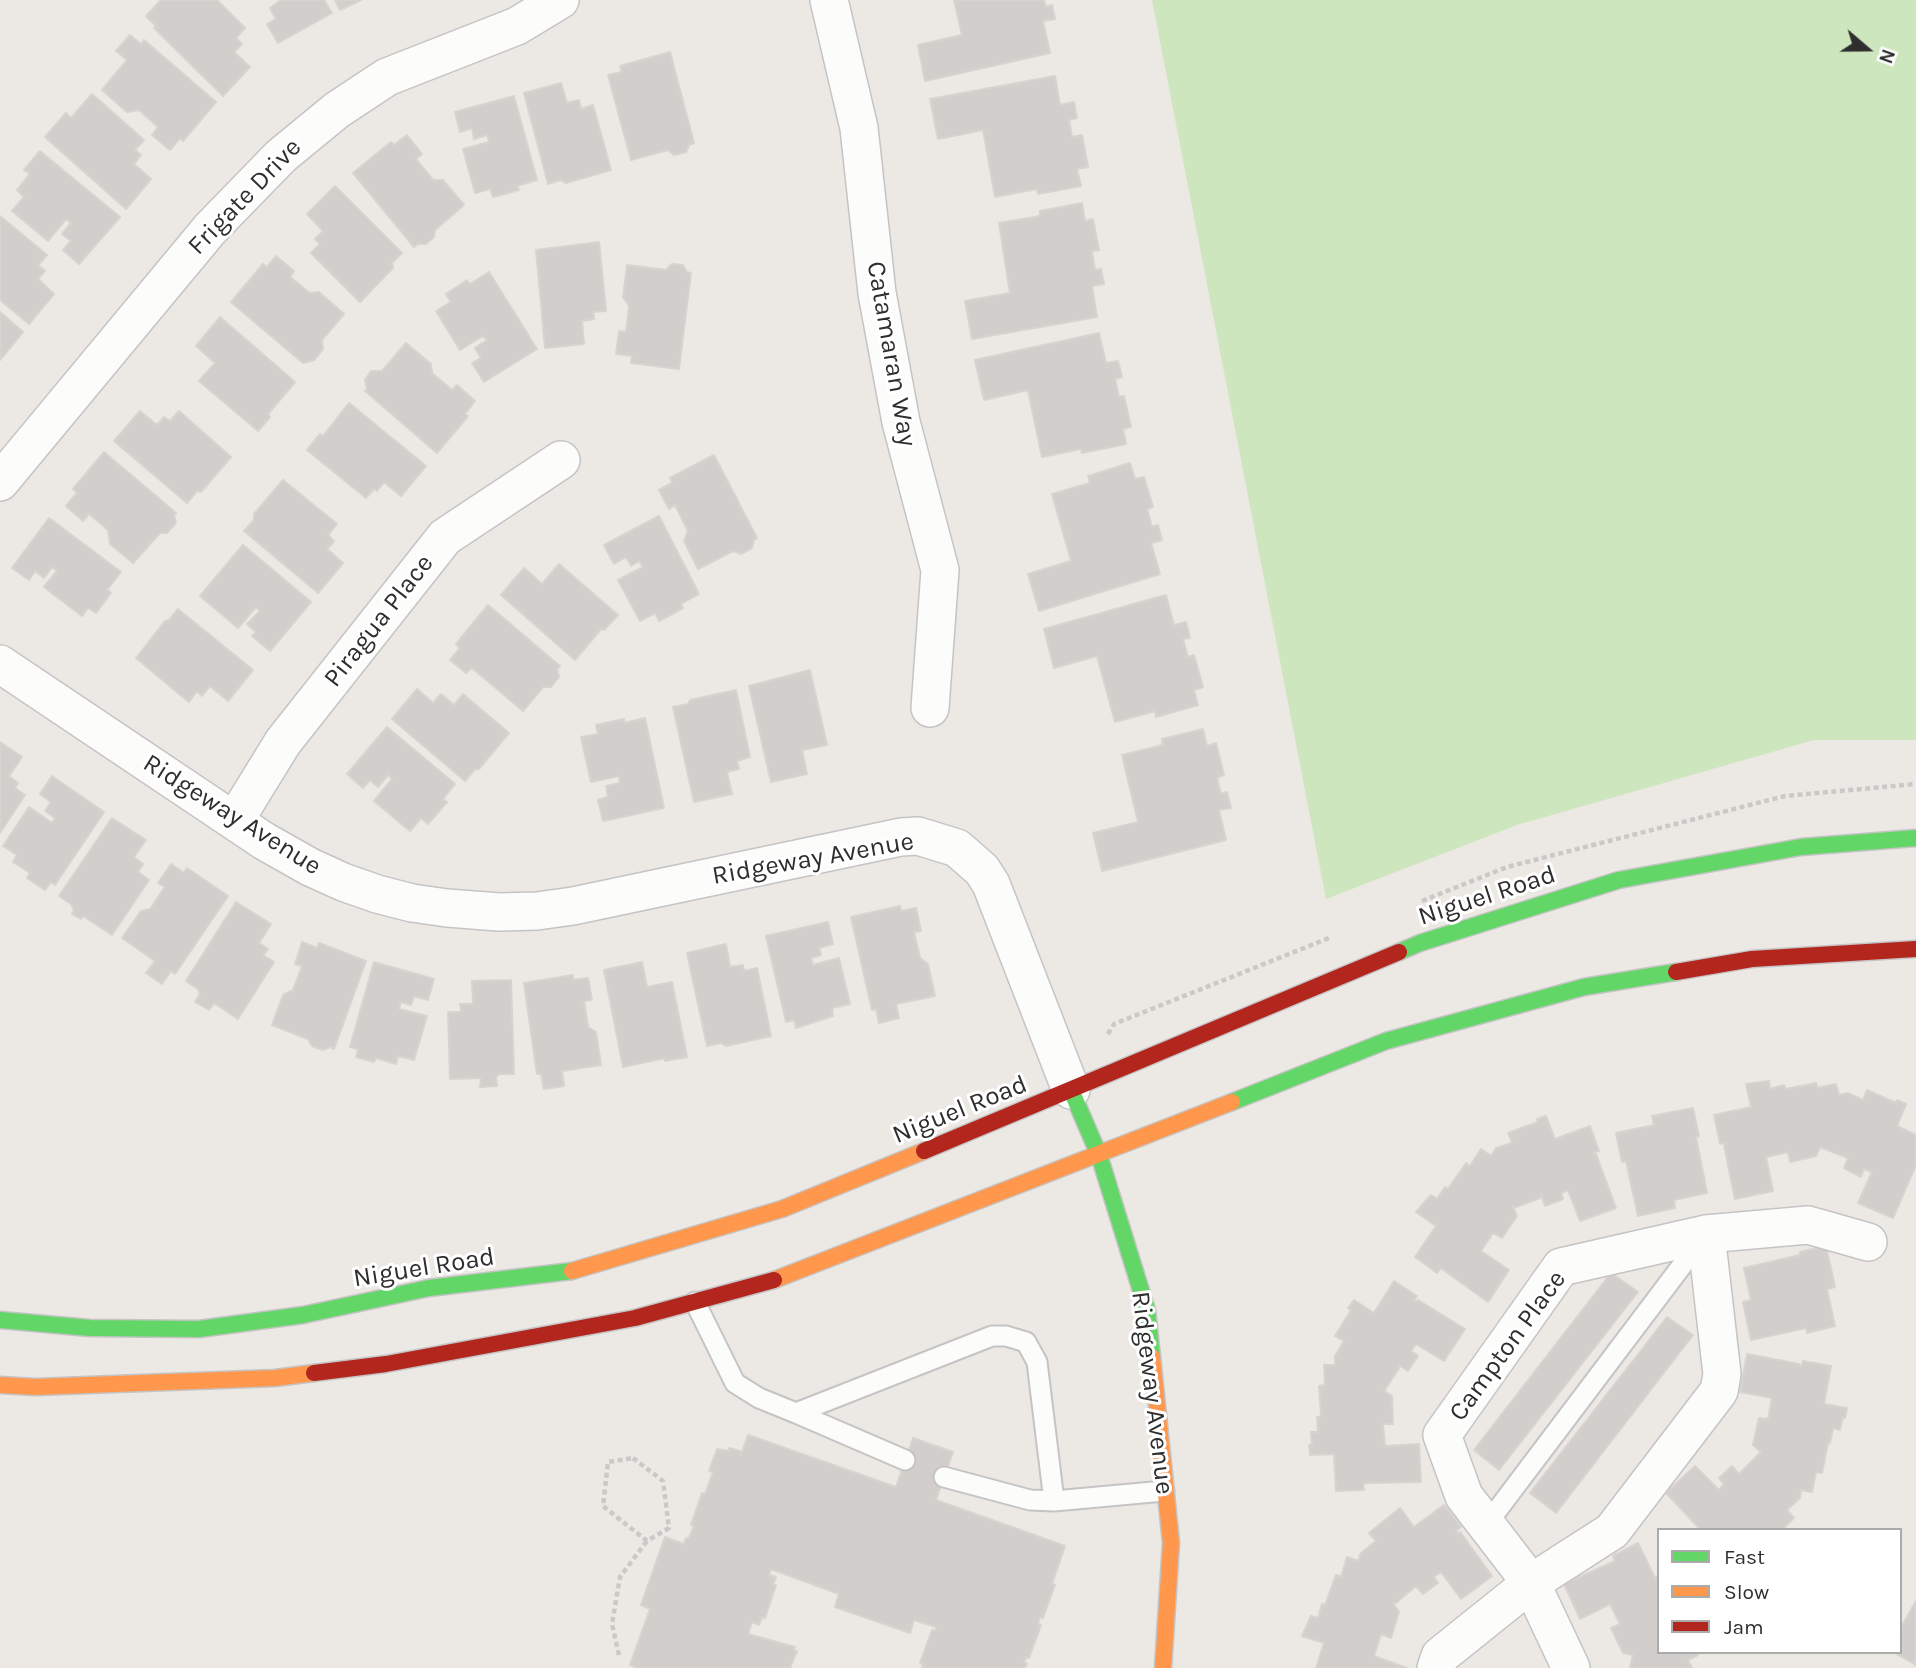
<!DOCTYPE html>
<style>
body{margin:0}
#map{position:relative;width:1916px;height:1668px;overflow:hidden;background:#ece8e4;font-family:Karla,sans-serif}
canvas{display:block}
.legend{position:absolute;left:1657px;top:1528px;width:245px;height:126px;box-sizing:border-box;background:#fff;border:2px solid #ababab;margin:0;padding:9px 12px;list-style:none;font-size:21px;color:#2e2e2e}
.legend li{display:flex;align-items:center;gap:14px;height:35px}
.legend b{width:35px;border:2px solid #ababab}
.north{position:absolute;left:1832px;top:14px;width:70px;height:70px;-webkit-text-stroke:5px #fff;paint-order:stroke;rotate:110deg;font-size:19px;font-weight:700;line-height:28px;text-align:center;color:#2e2e2e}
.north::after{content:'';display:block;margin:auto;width:24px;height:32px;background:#2e2e2e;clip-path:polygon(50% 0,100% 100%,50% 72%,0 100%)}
</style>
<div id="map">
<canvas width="1916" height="1668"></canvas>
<ul class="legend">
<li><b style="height:9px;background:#63d668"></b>Fast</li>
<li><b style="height:9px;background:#ff974d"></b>Slow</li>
<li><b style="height:9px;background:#b3261e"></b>Jam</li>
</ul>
<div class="north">N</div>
</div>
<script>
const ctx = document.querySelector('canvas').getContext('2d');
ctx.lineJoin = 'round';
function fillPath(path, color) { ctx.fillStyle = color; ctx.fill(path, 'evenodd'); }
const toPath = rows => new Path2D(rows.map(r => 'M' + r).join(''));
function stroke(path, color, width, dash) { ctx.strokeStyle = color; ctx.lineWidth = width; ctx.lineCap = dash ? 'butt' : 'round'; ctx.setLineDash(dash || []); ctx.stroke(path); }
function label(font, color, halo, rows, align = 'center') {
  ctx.font = font + ' Karla,sans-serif'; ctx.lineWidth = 6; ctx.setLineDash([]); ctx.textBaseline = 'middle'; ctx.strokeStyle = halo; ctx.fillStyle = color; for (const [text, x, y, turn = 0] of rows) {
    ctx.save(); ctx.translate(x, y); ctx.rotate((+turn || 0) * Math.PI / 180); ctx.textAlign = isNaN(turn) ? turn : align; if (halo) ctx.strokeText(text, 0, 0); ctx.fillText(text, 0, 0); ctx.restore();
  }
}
fillPath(toPath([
 [1152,0,1916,0,1916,740,1814,740,1517,825,1326,899]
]), '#cee6be');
const building = toPath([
 [161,0,217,0,245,28,236,38,242,44,234,52,250,67,223,96,154,28,156,26,146,16,161,0],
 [281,0,324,0,332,13,278,43,267,24,276,19,270,8,281,0],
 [335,0,361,0,340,10,335,0],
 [954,0,1044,0,1046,7,1052,5,1055,19,1043,21,1050,53,925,81,918,45,962,35,954,0],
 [130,35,141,44,144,40,216,102,183,141,180,138,170,150,152,135,158,127,139,110,127,112,102,90,127,60,116,51,130,35],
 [670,52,694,143,689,145,686,152,674,155,668,150,631,160,608,75,622,72,620,66,670,52],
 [1055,76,1060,105,1074,102,1077,118,1069,120,1072,137,1082,135,1088,167,1077,169,1081,186,1038,194,1037,189,995,197,983,130,938,139,930,99,1055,76],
 [561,83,567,103,579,100,581,109,593,105,611,170,566,183,561,180,548,184,524,93,561,83],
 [92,94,144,140,135,150,141,155,134,164,151,179,126,209,45,137,66,113,71,118,92,94],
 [514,96,537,180,517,186,519,190,493,197,490,189,475,193,463,149,489,142,487,135,474,139,472,128,460,132,455,112,514,96],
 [407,135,422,154,416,159,433,180,443,180,464,205,435,230,434,237,426,244,418,244,414,247,353,173,391,142,394,145,407,135],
 [40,151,120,217,79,264,63,250,71,241,62,234,71,223,66,219,48,241,12,211,24,197,17,190,30,174,24,170,40,151],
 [335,186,402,253,392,263,393,268,360,302,311,253,320,244,315,239,323,231,307,214,335,186],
 [1082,203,1085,221,1093,219,1099,250,1092,251,1095,270,1101,269,1104,284,1092,286,1097,317,972,339,965,301,1010,293,999,223,1040,216,1040,211,1082,203],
 [0,216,47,255,38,265,45,271,38,279,54,294,29,324,0,300,0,216],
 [599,242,606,311,593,312,594,319,582,321,584,344,545,348,536,250,599,242],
 [276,256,294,271,290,277,310,293,319,292,344,314,322,340,323,349,314,360,303,363,231,302,263,264,267,267,276,256],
 [672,264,683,265,687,272,691,273,679,369,631,363,632,356,616,354,619,331,626,332,629,306,623,297,627,265,666,270,672,264],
 [489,272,537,349,484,382,472,363,481,358,475,348,487,340,483,336,460,350,436,311,451,302,446,294,467,280,470,284,489,272],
 [0,312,23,332,0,360,0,312],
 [220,317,295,382,268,414,270,417,258,431,199,381,215,363,196,346,220,317],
 [1099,333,1106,363,1118,361,1122,377,1115,379,1119,397,1124,396,1131,427,1123,429,1126,444,1082,453,1081,449,1042,457,1028,390,984,400,975,360,1099,333],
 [406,343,431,364,432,373,452,390,457,385,475,401,465,414,468,416,437,453,365,391,367,389,365,380,371,371,382,371,406,343],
 [349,403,426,466,401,496,384,482,377,491,374,489,366,498,307,450,320,434,323,436,349,403],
 [140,411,157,425,164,417,170,421,179,411,231,457,201,492,197,491,187,503,114,441,140,411],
 [104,452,176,513,174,516,176,523,167,533,160,533,133,563,110,544,108,530,89,514,83,521,66,506,77,493,73,489,104,452],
 [714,455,757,538,754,540,752,548,741,554,733,551,698,569,684,541,688,531,675,505,669,509,659,490,672,483,670,478,714,455],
 [1130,463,1135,479,1144,477,1153,507,1147,509,1152,527,1158,525,1162,540,1151,543,1160,574,1039,611,1028,574,1071,561,1052,494,1090,483,1088,476,1130,463],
 [283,480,337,524,328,535,334,541,327,549,343,563,318,593,244,531,254,520,254,514,283,480],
 [659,516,699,594,681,604,683,608,659,621,655,613,640,621,618,580,643,567,639,561,631,566,626,557,614,564,604,545,659,516],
 [49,518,121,572,107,590,111,593,96,613,88,608,82,616,44,587,57,571,52,567,44,578,35,571,29,580,12,568,49,518],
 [243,545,311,602,270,651,252,636,256,632,247,624,260,611,256,607,238,628,200,596,243,545],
 [559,564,618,615,604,630,602,628,575,660,501,595,524,568,542,584,559,564],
 [1166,595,1174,625,1186,622,1190,638,1183,639,1188,657,1194,655,1203,687,1194,690,1198,705,1156,717,1155,711,1115,722,1097,656,1054,668,1044,629,1166,595],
 [488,605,560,666,557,669,559,677,551,687,543,687,523,711,472,668,466,673,450,660,460,648,456,644,488,605],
 [178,609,253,670,228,701,210,686,202,696,197,691,189,702,136,658,165,621,169,620,178,609],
 [810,670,827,745,802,750,807,774,771,782,749,686,810,670],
 [417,689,433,703,441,694,454,705,463,694,509,733,479,769,475,769,465,781,392,719,417,689],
 [736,690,750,757,737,761,739,769,727,772,732,794,694,802,673,707,688,704,690,700,736,690],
 [645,718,664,808,603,821,598,800,608,797,606,786,620,783,619,776,591,782,581,737,598,734,596,725,624,719,624,723,645,718],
 [387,727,455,784,443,799,447,802,428,824,421,818,410,831,374,801,392,779,388,775,378,787,370,780,363,788,347,774,387,727],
 [1203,729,1207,746,1216,743,1224,775,1217,778,1221,794,1227,792,1231,808,1219,810,1226,840,1102,871,1093,833,1138,822,1122,755,1163,745,1162,739,1203,729],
 [0,742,22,757,9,776,18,783,15,788,25,795,0,833,0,742],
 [52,776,104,812,55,885,51,882,45,890,27,878,30,873,13,862,17,855,3,846,29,807,52,823,55,818,45,811,51,802,40,794,52,776],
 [112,818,146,840,134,857,143,864,138,872,149,880,112,935,83,916,81,919,72,914,74,910,71,904,59,896,112,818],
 [171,864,184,873,187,868,228,896,175,974,171,971,162,984,146,973,155,961,122,938,141,911,150,909,165,887,158,883,171,864],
 [236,902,271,924,259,943,268,949,263,955,274,962,238,1019,214,1003,209,1010,195,1002,200,994,198,989,186,981,236,902],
 [900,906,901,911,916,908,921,931,914,932,920,958,928,964,935,996,896,1004,899,1018,879,1023,876,1009,872,1010,851,917,900,906],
 [828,922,833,944,819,948,821,955,811,958,813,965,839,958,850,1004,832,1008,833,1016,796,1028,794,1020,786,1022,766,936,828,922],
 [302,942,317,948,319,943,366,961,334,1049,330,1047,323,1050,312,1046,308,1039,272,1025,283,995,293,990,302,966,295,964,302,942],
 [726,944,730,967,743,965,744,971,757,968,771,1036,726,1046,721,1043,707,1046,687,953,726,944],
 [374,962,434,979,428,1000,414,996,411,1005,401,1002,399,1009,427,1016,414,1060,398,1056,396,1064,376,1058,374,1062,356,1057,358,1049,350,1047,374,962],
 [642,962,647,987,672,982,687,1057,665,1061,665,1058,623,1067,604,970,642,962],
 [573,975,573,980,588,978,592,1000,584,1001,588,1027,596,1032,601,1065,562,1071,564,1086,544,1089,541,1074,537,1074,524,983,573,975],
 [511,980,514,1074,499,1074,496,1077,497,1086,480,1087,481,1078,450,1079,448,1012,461,1012,460,1004,473,1004,472,981,511,980],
 [1769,1081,1770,1089,1784,1085,1786,1089,1816,1083,1817,1088,1836,1084,1839,1095,1848,1093,1863,1100,1867,1090,1896,1103,1897,1100,1906,1104,1897,1126,1916,1135,1916,1165,1893,1218,1858,1203,1872,1172,1864,1169,1861,1177,1844,1168,1848,1158,1820,1147,1816,1156,1790,1162,1788,1152,1766,1157,1773,1191,1735,1199,1724,1145,1726,1142,1720,1144,1714,1115,1751,1107,1746,1084,1769,1081],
 [1693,1108,1699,1136,1696,1137,1707,1193,1674,1200,1675,1208,1638,1216,1626,1161,1622,1162,1616,1133,1654,1125,1652,1116,1693,1108],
 [1546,1116,1555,1139,1590,1126,1599,1151,1594,1152,1594,1155,1596,1154,1616,1208,1580,1221,1568,1190,1561,1193,1563,1199,1545,1206,1541,1195,1540,1198,1516,1207,1513,1206,1517,1216,1502,1238,1493,1233,1481,1251,1509,1270,1488,1302,1441,1268,1437,1273,1415,1257,1436,1226,1416,1212,1431,1195,1437,1199,1445,1187,1448,1189,1466,1163,1470,1166,1481,1149,1491,1156,1496,1148,1512,1143,1508,1133,1538,1122,1537,1119,1546,1116],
 [1826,1246,1835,1287,1827,1289,1835,1326,1807,1333,1806,1328,1751,1340,1743,1302,1751,1300,1744,1268,1800,1255,1800,1252,1826,1246],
 [1611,1273,1638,1292,1499,1470,1474,1450,1611,1273],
 [1394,1281,1417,1296,1414,1300,1417,1302,1418,1300,1465,1329,1444,1361,1416,1344,1411,1351,1418,1356,1408,1371,1399,1365,1399,1368,1385,1390,1383,1390,1392,1396,1393,1424,1383,1424,1385,1446,1419,1444,1421,1482,1367,1483,1363,1484,1364,1490,1336,1491,1334,1454,1310,1455,1309,1445,1312,1445,1311,1432,1318,1432,1317,1417,1321,1417,1319,1386,1325,1385,1324,1365,1335,1365,1335,1356,1344,1341,1335,1336,1351,1310,1348,1308,1354,1300,1374,1313,1394,1281],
 [1667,1317,1693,1335,1556,1513,1530,1493,1667,1317],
 [1747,1354,1799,1364,1799,1366,1801,1366,1803,1361,1831,1366,1824,1404,1847,1408,1845,1418,1843,1417,1840,1430,1833,1428,1830,1443,1828,1443,1822,1473,1816,1472,1812,1492,1801,1490,1800,1498,1787,1510,1794,1518,1782,1530,1701,1530,1666,1493,1695,1466,1719,1490,1724,1484,1719,1478,1732,1466,1739,1474,1761,1452,1753,1445,1759,1418,1768,1419,1772,1398,1740,1392,1747,1354],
 [748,1435,896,1487,913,1438,953,1452,936,1500,1065,1546,1052,1584,1055,1585,1043,1618,1040,1617,1038,1624,1041,1625,1029,1658,1026,1657,1024,1663,1027,1663,1025,1668,922,1668,923,1664,920,1663,932,1630,935,1631,936,1627,914,1620,910,1633,835,1607,839,1594,771,1569,769,1575,776,1577,773,1585,776,1585,765,1618,762,1617,759,1625,752,1622,748,1634,795,1647,794,1650,797,1651,790,1668,638,1668,630,1665,650,1609,641,1605,665,1537,684,1544,686,1538,689,1538,694,1526,691,1525,702,1493,705,1494,713,1472,709,1471,717,1449,729,1451,729,1448,740,1451,741,1455,748,1435],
 [1444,1505,1461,1527,1456,1531,1458,1534,1460,1532,1492,1576,1461,1599,1441,1572,1434,1577,1438,1583,1423,1594,1416,1586,1396,1603,1393,1603,1399,1612,1391,1638,1381,1634,1374,1656,1407,1668,1316,1668,1324,1643,1302,1636,1311,1616,1318,1618,1322,1604,1325,1605,1336,1575,1341,1577,1347,1557,1358,1561,1361,1553,1376,1541,1369,1533,1400,1508,1414,1527,1444,1505],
 [1638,1543,1655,1578,1659,1576,1659,1652,1697,1652,1698,1655,1688,1660,1692,1668,1630,1668,1633,1655,1623,1653,1611,1628,1620,1624,1610,1604,1580,1619,1564,1584,1615,1561,1613,1556,1638,1543],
 [1916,1601,1916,1665,1893,1652,1900,1652,1900,1629,1916,1601]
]);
fillPath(building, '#d1cecb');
stroke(building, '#d7d4d0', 2);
const lane = toPath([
 [695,1302,735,1383,759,1398,796,1413,992,1336,1006,1336,1026,1342,1037,1362,1054,1501,1164,1491],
 [796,1413,905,1460],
 [944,1477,1030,1500,1054,1501],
 [1486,1525,1705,1235]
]);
const street = toPath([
 [829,0,859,128,877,293,901,422,940,570,930,708],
 [0,482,210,229,281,156,337,110,387,77,517,26,560,0],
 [0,664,264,841,310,867,343,882,377,894,412,903,447,908,499,912,537,911,573,906,901,837,918,836,957,848,982,870,991,884,1071,1090],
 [235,820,283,742,445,537,561,460],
 [1706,1234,1722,1374,1719,1391,1612,1531,1531,1583,1464,1496,1442,1435,1561,1267,1706,1234,1808,1225,1868,1242],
 [1436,1668,1440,1656,1531,1583,1571,1668]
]);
const fast = toPath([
 [1399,952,1420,943,1619,880,1801,847,1916,838],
 [1071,1090,1099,1155,1147,1310,1152,1357],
 [1232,1102,1386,1041,1584,987,1676,972],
 [0,1320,90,1328,199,1329,303,1315,429,1288,572,1271]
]);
const slow = toPath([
 [572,1271,782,1209,924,1151],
 [774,1280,1232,1102],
 [1152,1357,1171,1543,1163,1668],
 [0,1385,35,1387,275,1378,314,1373]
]);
const jam = toPath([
 [1676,972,1752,959,1916,949],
 [924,1151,1399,952],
 [314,1373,386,1364,635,1318,774,1280]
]);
stroke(lane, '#c5c4c5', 23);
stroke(street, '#c5c4c5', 40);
stroke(fast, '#c5c4c5', 19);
stroke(slow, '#c5c4c5', 19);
stroke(jam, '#c5c4c5', 19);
stroke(toPath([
 [1422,901,1507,867,1785,796,1916,784],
 [1108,1034,1114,1024,1329,938],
 [633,1458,663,1481,669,1528,647,1541,603,1506,608,1462,633,1458],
 [619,1655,612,1624,620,1577,647,1541]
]), '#c9c9c8', 4.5, [5, 3.5]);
stroke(lane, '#fcfcfb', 19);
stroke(street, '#fcfcfb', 37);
stroke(fast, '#63d668', 16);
stroke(slow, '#ff974d', 16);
stroke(jam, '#b3261e', 16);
label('26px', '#2e2e2e', '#fff', [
 ["Frigate Drive",245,197,-46],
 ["Catamaran Way",891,354,80],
 ["Piragua Place",379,621,-52],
 ["Ridgeway Avenue",232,815,32],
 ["Ridgeway Avenue",813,859,-10],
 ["Niguel Road",1487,896,-18],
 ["Niguel Road",960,1110,-22],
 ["Niguel Road",424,1268,-9],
 ["Campton Place",1508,1346,-54],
 ["Ridgeway Avenue",1152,1393,83]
]);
</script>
